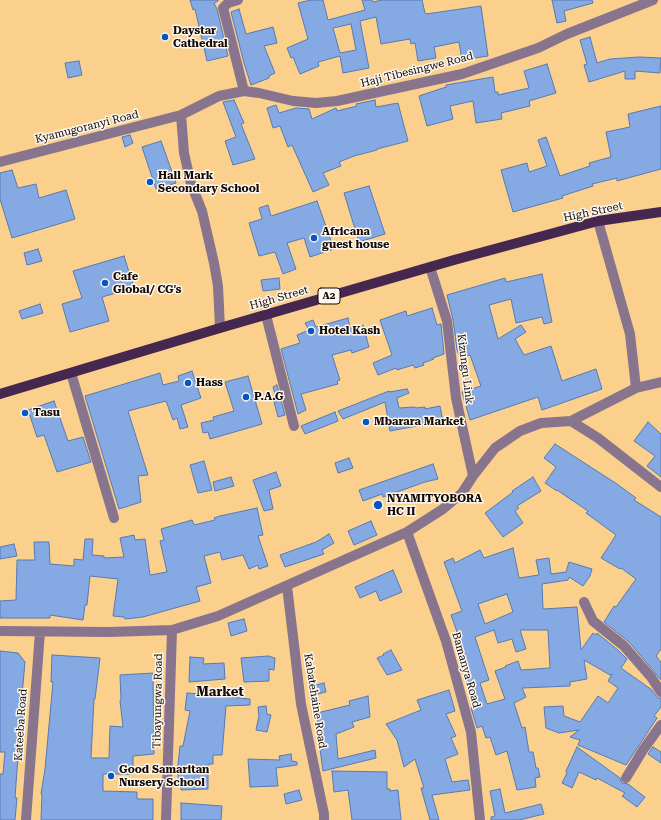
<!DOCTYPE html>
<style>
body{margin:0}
canvas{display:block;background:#fad08c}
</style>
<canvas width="661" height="820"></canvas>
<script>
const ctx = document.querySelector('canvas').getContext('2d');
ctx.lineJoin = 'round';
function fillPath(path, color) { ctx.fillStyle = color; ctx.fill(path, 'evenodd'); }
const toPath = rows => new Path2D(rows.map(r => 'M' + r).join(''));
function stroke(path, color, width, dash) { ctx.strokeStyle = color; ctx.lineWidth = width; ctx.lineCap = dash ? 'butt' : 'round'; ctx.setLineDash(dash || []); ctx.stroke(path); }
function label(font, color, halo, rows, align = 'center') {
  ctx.font = font + ' "Roboto Serif",serif'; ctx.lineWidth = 3; ctx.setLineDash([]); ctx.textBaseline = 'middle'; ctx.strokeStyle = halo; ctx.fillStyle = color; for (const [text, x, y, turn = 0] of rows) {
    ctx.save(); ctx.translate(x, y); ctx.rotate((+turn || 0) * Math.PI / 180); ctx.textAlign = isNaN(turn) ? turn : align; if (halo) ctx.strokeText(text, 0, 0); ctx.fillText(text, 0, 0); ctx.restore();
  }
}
const building = toPath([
 [190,0,218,0,218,1,214,3,217,9,228,56,207,61,195,9,193,10,190,0],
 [311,0,323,0,328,20,365,10,362,0,372,0,373,2,382,0,422,0,425,13,426,14,481,6,488,56,462,60,459,42,434,47,436,58,418,61,415,43,411,44,410,39,381,44,376,17,360,21,369,68,343,73,340,56,318,62,319,66,300,74,293,57,291,58,287,48,308,39,298,3,311,0],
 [351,24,356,50,340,53,333,28,351,24],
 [552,0,592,0,593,3,564,11,566,21,557,23,552,0],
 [239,9,246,34,273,27,277,43,264,46,275,73,269,76,269,78,251,85,244,63,231,12,239,9],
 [590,37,597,63,610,59,639,57,661,58,660,73,635,71,635,79,625,79,625,71,589,82,584,65,587,64,580,40,590,37],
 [79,61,82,75,68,78,65,63,79,61],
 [547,64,556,93,529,101,530,106,501,113,502,119,476,123,473,101,450,106,453,119,427,126,419,96,446,87,446,85,493,77,495,92,498,92,498,95,529,88,524,71,547,64],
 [234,100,244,123,241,124,255,159,233,165,225,141,236,137,223,102,234,100],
 [375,100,376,107,398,103,408,141,377,149,377,150,354,156,339,162,341,166,323,173,329,185,313,192,292,145,288,147,280,126,273,128,267,108,276,105,279,113,296,108,309,109,312,119,336,108,337,111,357,106,356,104,375,100],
 [661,106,661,169,617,181,617,178,592,184,593,186,562,196,563,198,513,212,501,170,527,163,529,172,547,166,538,140,546,137,560,176,590,166,589,163,611,157,606,132,630,127,628,114,661,106],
 [130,135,133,143,125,147,122,137,130,135],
 [161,141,176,183,156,189,142,147,161,141],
 [12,170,18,188,36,184,39,198,66,190,75,219,12,238,0,199,0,173,12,170],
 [369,186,385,234,359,242,344,193,369,186],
 [317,201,334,249,310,257,304,238,287,243,296,269,283,274,275,252,259,256,249,223,262,219,259,208,268,205,271,216,317,201],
 [38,249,42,261,27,265,24,253,38,249],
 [124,256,134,288,102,297,109,321,70,332,62,304,82,298,73,271,124,256],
 [542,274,552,322,544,324,542,317,516,323,511,299,489,305,498,339,521,325,526,332,515,339,524,355,551,346,562,381,596,369,602,389,542,410,538,397,470,420,462,392,481,386,470,355,460,358,457,350,453,320,447,295,505,278,506,282,542,274],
 [279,278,280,289,263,291,261,280,279,278],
 [40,304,43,313,22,319,19,311,40,304],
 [432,308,437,325,441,324,444,354,433,358,434,359,423,363,424,365,415,368,413,365,397,370,396,368,378,375,373,363,392,355,380,320,406,311,407,316,432,308],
 [348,318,350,328,363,325,369,347,352,353,351,350,332,355,340,380,337,381,338,384,301,394,306,410,298,414,281,349,300,343,297,335,309,330,305,323,313,320,316,327,348,318],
 [192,371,201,398,181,405,188,427,180,429,177,418,173,420,166,401,128,411,148,475,138,476,141,502,119,509,85,396,160,373,163,385,179,381,178,376,192,371],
 [248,376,262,424,210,439,208,432,203,433,201,423,214,420,213,417,234,411,225,382,248,376],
 [277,385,285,415,278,417,273,398,276,397,273,387,277,385],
 [407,389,409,393,397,398,399,408,415,407,415,408,425,407,425,409,440,406,443,421,390,431,385,402,343,419,338,411,389,391,389,392,407,389],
 [54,401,68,441,83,437,91,462,57,472,44,435,37,437,28,410,54,401],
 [335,412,338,421,305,434,301,426,335,412],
 [648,422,661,434,661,477,647,466,655,456,634,441,648,422],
 [555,444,617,484,636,498,634,500,661,517,661,649,656,656,661,662,661,680,629,642,604,622,614,606,616,607,636,579,621,568,620,569,601,558,616,535,586,513,588,511,557,490,557,491,545,483,556,467,544,458,555,444],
 [349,458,353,468,338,473,335,463,349,458],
 [204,461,212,490,198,493,190,465,204,461],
 [433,464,438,479,425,482,383,497,382,494,363,501,359,490,433,464],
 [276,472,281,486,269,490,273,509,264,511,253,480,276,472],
 [231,477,234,486,215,491,213,482,231,477],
 [533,477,541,491,517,506,519,508,515,511,523,523,503,537,485,513,513,492,512,491,533,477],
 [257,508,263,535,258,536,268,566,259,569,258,565,249,569,243,555,222,560,220,552,204,556,211,583,196,587,200,601,143,617,125,619,124,617,113,616,118,579,90,576,87,605,85,605,83,620,50,615,50,618,0,618,0,601,16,600,17,560,35,560,34,542,49,542,50,564,74,566,74,559,83,560,85,539,93,539,92,555,104,556,104,558,124,557,120,538,134,535,135,540,145,539,150,575,167,572,160,541,164,540,161,529,192,520,194,525,215,520,214,518,220,516,257,508],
 [371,521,377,535,354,545,348,531,371,521],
 [329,534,334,543,322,550,324,554,285,567,280,555,316,542,329,534],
 [14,544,17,556,0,559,0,547,14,544],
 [513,548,519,578,539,575,536,560,549,558,551,574,566,572,569,562,592,569,590,576,583,586,569,577,568,580,542,584,543,609,577,607,581,650,593,633,596,635,597,633,619,651,627,659,621,668,652,690,658,698,661,698,661,707,654,716,657,718,626,765,578,745,580,740,570,737,579,730,559,733,546,728,544,707,563,706,564,716,580,722,598,696,608,703,618,688,608,681,612,674,610,675,584,660,587,679,570,682,570,686,522,688,526,697,514,703,522,728,525,727,529,752,533,752,536,768,538,768,540,777,535,778,536,787,517,790,507,751,496,755,490,737,486,738,482,726,477,728,471,708,475,706,466,680,469,679,458,647,462,646,451,615,462,611,444,562,453,558,455,563,480,550,484,558,513,548],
 [507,594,513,612,485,624,478,604,507,594],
 [494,630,498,643,512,639,516,652,526,649,520,630,548,630,550,668,521,670,518,661,505,666,506,667,495,671,505,699,487,704,480,683,489,680,475,637,494,630],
 [393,570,402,592,380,601,376,591,360,598,355,587,393,570],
 [244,619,247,631,231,636,228,623,244,619],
 [391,650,402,670,387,675,377,658,384,655,383,654,391,650],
 [0,651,18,653,25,662,22,696,26,696,23,724,21,724,17,770,15,798,17,798,15,820,0,820,0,774,3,774,5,752,0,752,0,651],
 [52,655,100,658,95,699,94,699,91,758,109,758,110,726,123,727,120,701,121,700,120,675,153,673,154,754,133,756,133,774,103,774,103,791,137,792,137,799,153,799,153,820,41,820,42,794,41,794,45,769,53,682,51,682,52,655],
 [268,656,275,658,274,670,269,669,269,681,244,682,241,658,268,656],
 [190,657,204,658,203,664,224,663,225,679,189,682,190,657],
 [324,683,326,692,314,695,312,686,324,683],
 [449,690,455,711,446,714,456,736,451,738,458,754,445,759,452,782,468,780,470,790,432,795,439,820,430,820,421,788,424,788,415,759,404,767,397,740,386,724,421,710,417,700,449,690],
 [187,693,250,699,250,705,226,706,222,755,213,755,213,764,208,764,208,789,181,790,181,786,179,785,178,774,177,774,180,746,183,746,190,711,185,710,187,693],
 [368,696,370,717,352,722,354,727,336,734,338,759,375,750,376,758,323,771,320,749,324,749,322,724,318,725,317,713,350,705,349,701,368,696],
 [266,706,267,714,271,715,267,732,256,730,259,716,258,707,266,706],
 [577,747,620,778,622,783,628,784,645,797,637,807,622,796,625,793,597,778,596,780,579,772,572,788,562,783,567,773,566,771,577,747],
 [653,747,661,752,661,763,648,754,653,747],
 [291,754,292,761,297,762,297,765,276,768,278,786,250,787,248,759,280,760,279,756,291,754],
 [332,771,387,772,387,789,390,789,390,791,398,790,401,820,352,820,348,790,334,792,332,771],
 [500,789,505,813,541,804,544,814,519,820,491,820,491,817,495,816,490,791,500,789],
 [299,790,302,800,286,804,284,794,299,790],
 [181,803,222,806,221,820,181,820,181,803]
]);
fillPath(building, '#85a9e2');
stroke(building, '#557ab4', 1);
stroke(toPath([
 [238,0,228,3,223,8,244,91],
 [181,115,184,153,191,184,202,211,214,263,218,286,220,328],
 [0,162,181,115,219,96,244,91,259,93,293,101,316,103,337,101,462,74,538,48,567,34,653,0],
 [598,221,630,334,636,388],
 [430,267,447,321,456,398,473,476],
 [266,315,294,426],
 [71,373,114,518],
 [571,421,636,388,661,382],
 [407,532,446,641,471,732,480,820],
 [287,586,301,704,324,814,324,820],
 [584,602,593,621,624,646,651,677,661,692],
 [0,631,109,632,172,630,218,616,407,532,443,509,462,493,473,476,495,448,520,431,541,423,571,421,598,438,661,487],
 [626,778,643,750,661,725],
 [26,820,40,632],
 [166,820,172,630]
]), '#88758d', 10);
stroke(toPath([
 [0,394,220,328,454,260,598,221,661,212]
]), '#46274f', 10);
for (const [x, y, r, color] of [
 [165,37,4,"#0556c0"],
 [150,182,4,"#0556c0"],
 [314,238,4,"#0556c0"],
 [105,283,4,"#0556c0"],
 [311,331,4,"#0556c0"],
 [188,383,4,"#0556c0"],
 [246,397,4,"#0556c0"],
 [25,413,4,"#0556c0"],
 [366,422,4,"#0556c0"],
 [378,505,5,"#0556c0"],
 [111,776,4,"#0556c0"]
]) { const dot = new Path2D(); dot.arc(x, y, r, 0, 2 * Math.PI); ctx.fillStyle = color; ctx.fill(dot); stroke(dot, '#fcf7f1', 1.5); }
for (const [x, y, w] of [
 [329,296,22]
]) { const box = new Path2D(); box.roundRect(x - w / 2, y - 8, w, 16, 3); ctx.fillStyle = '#fcf7f1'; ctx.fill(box); stroke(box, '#140900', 1); }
label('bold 10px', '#140900', null, [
 ["A2",329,296]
]);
label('bold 11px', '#140900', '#fcf7f1', [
 ["Daystar",173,31],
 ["Cathedral",173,44],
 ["Hall Mark",158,176],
 ["Secondary School",158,189],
 ["Africana",322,232],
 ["guest house",322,245],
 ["Cafe",113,277],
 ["Global/ CG's",113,290],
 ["Hotel Kash",319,331],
 ["Hass",196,383],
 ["P.A.G",254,397],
 ["Tasu",33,413],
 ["Mbarara Market",374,422],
 ["NYAMITYOBORA",387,499],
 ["HC II",387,512],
 ["Good Samaritan",119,770],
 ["Nursery School",119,783]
], 'left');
label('11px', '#140900', '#fcf7f1', [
 ["Haji Tibesingwe Road",417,70,-14],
 ["Kyamugoranyi Road",87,127,-14],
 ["High Street",593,212,-12],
 ["High Street",279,298,-16],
 ["Kizungu Link",465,369,83],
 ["Bamanya Road",466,670,74],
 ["Tibayungwa Road",158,701,-89],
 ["Kabatehaine Road",315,701,81],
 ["Kateeba Road",21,725,-86]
]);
label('bold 13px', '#140900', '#fcf7f1', [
 ["Market",220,692]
]);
</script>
